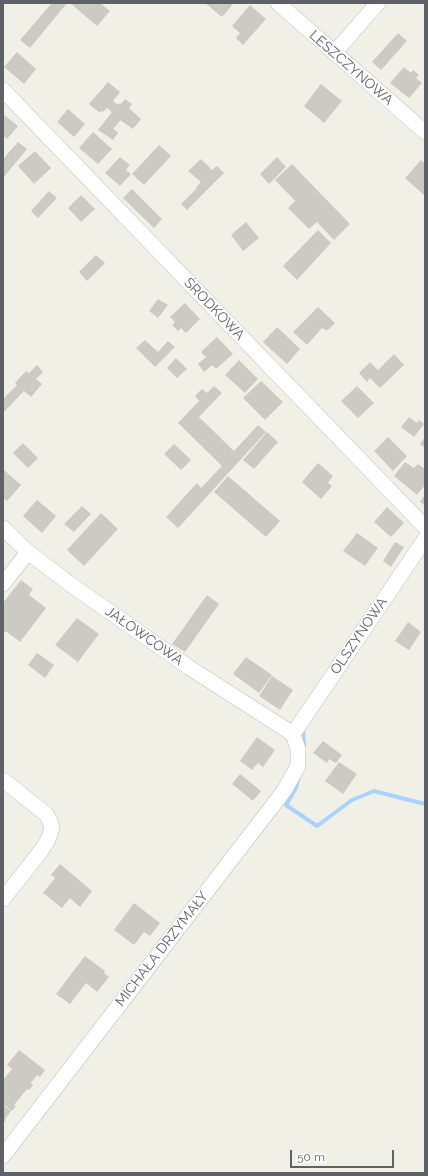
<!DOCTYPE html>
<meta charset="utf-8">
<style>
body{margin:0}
#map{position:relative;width:428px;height:1176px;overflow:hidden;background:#f1f0e6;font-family:Raleway,sans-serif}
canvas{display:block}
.frame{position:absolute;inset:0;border:4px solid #5e6168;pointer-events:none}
.scale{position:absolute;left:290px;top:1150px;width:104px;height:18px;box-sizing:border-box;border:2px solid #5e6168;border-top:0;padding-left:5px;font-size:12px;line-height:14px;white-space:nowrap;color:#5e6168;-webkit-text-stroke:3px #fff;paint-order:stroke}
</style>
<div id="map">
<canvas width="428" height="1176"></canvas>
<div class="frame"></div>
<div class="scale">50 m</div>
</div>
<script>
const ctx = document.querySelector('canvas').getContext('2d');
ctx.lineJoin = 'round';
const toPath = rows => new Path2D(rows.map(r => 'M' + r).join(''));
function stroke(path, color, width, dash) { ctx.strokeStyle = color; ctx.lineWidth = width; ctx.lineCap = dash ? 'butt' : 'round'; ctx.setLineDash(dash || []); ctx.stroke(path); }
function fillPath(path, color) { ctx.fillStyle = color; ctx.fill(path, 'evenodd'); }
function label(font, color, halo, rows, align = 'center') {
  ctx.font = font + ' Raleway,sans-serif'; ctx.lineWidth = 3; ctx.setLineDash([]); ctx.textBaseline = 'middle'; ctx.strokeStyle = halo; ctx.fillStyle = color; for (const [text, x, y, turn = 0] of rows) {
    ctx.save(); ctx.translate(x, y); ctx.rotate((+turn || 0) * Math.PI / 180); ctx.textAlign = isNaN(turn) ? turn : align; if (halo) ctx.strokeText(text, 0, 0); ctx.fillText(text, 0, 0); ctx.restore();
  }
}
stroke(toPath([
 [303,730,304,746],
 [299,776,296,788,286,805,317,826,352,800,374,791,425,804]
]), '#a9d3ff', 4);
fillPath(toPath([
 [52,3,67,3,30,48,20,40],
 [70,3,100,3,110,11,97,26],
 [205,3,234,3,222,17],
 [250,5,266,19,243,45,236,38,240,33,232,26],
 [398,33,407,41,381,70,372,62],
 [17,52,36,69,24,84,4,67],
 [404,67,411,73,413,70,419,75,416,78,422,83,409,98,390,83],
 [108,82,120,92,113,101,118,105,120,103,121,104,125,99,132,104,129,108,141,119,133,129,120,120,118,124,116,123,117,125,113,128,118,133,113,140,98,130,112,112,107,108,103,112,101,111,100,113,89,104],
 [321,84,342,101,324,123,304,106],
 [68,109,85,124,74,137,57,122],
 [3,114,18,126,7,139,3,136],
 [93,132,112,149,98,164,79,148],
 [18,142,27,149,3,178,3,159],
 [159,145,171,156,144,185,132,174],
 [35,151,51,168,34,184,18,166],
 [120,157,130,165,126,170,131,174,120,186,105,173],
 [277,157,286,167,269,184,260,174],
 [201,159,212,170,217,166,224,173,187,210,181,204,197,188,196,187,201,182,188,171],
 [421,160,425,164,425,196,405,178],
 [292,164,350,224,334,240,317,222,309,229,288,208,295,201,275,180],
 [132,189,162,219,154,228,123,198],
 [49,191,57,198,38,218,31,211],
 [81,195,95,209,81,222,68,208],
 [246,222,259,238,243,251,231,235],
 [318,230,331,243,297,280,283,266],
 [96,255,105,263,87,281,79,272],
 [158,299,168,305,158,318,149,311],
 [185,303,200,319,186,333,181,328,178,331,172,325,175,322,170,317],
 [318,307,335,323,328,330,325,330,322,328,307,345,293,332],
 [277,327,300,349,287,364,263,342],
 [217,337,233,354,216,369,212,365,204,372,198,364,206,357,201,352],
 [145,340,158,352,168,341,175,347,155,367,136,348],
 [394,354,404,365,380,388,370,378,367,382,359,373,370,362,378,370],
 [176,358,187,369,177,378,167,368],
 [239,360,258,379,245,393,225,375],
 [37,365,43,372,36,379,42,384,31,397,24,391,3,413,3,399,17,385,15,383,26,371,29,373],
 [261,381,283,402,265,420,243,398],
 [214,386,222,393,199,417,234,451,258,425,266,432,178,528,166,517,197,483,201,488,222,466,178,423,199,401,195,396,202,389,207,393],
 [357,386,374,403,358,418,341,401],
 [409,417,417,423,419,420,424,424,414,437,401,427],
 [267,432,278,442,254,469,243,460],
 [388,437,407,456,393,471,374,451],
 [425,437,425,448,420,444],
 [23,443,38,458,28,468,13,453],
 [174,444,191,460,181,470,164,454],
 [405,462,414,468,418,464,425,469,425,485,417,495,394,476],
 [318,463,333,476,328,483,332,486,321,499,302,482],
 [3,469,21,485,7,501,3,498],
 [228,476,280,521,266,537,214,492],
 [425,494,425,505,420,502],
 [37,500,56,516,42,533,23,516],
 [82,506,91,514,74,532,64,524],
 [387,507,404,523,391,537,374,522],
 [101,513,118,529,84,566,67,550],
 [357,533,378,548,365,566,343,551],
 [395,542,404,547,391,567,383,561],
 [21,580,33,589,29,595,46,608,20,642,7,632,3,632,3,603],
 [207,595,219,604,185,652,172,644],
 [77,618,99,634,78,662,55,645],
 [408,622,421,632,409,650,395,641],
 [37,653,54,665,45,678,28,665],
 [246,657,272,675,259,693,233,674],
 [272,676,293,690,280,710,259,696],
 [257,737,275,750,263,767,258,763,252,770,240,761],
 [323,741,342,755,336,763,329,759,327,763,313,753],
 [339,762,357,774,343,794,325,781],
 [240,774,261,791,253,801,232,784],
 [60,864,92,891,80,907,70,898,62,908,43,893,55,878,51,875],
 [134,903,160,923,150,936,144,932,134,945,114,930],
 [85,956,105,971,104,973,109,977,97,992,86,983,70,1004,56,994],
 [19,1050,45,1070,40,1077,37,1075,31,1083,33,1085,29,1090,27,1089,14,1105,16,1106,12,1111,3,1104,3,1080,12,1069,7,1065],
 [3,1105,11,1111,5,1119,6,1120,3,1124]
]), '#cdcac3');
const street = toPath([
 [278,3,425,132],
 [334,53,378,3],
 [3,90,425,527],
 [3,528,28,552,70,584,190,668,293,734],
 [3,584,28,552],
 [293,734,425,539],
 [3,780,46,814,50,821,52,828,48,840,41,851,3,899],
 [3,1156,284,791,298,766,298,749,293,734]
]);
stroke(street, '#bbbec3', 16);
stroke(street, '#fff', 15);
label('14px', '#5e6168', '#fff', [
 ["LESZCZYNOWA",351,68,41],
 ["ŚRODKOWA",214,309,46],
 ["JAŁOWCOWA",144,636,35],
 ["OLSZYNOWA",359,636,-56],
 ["MICHAŁA DRZYMAŁY",162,949,-52]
]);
</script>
